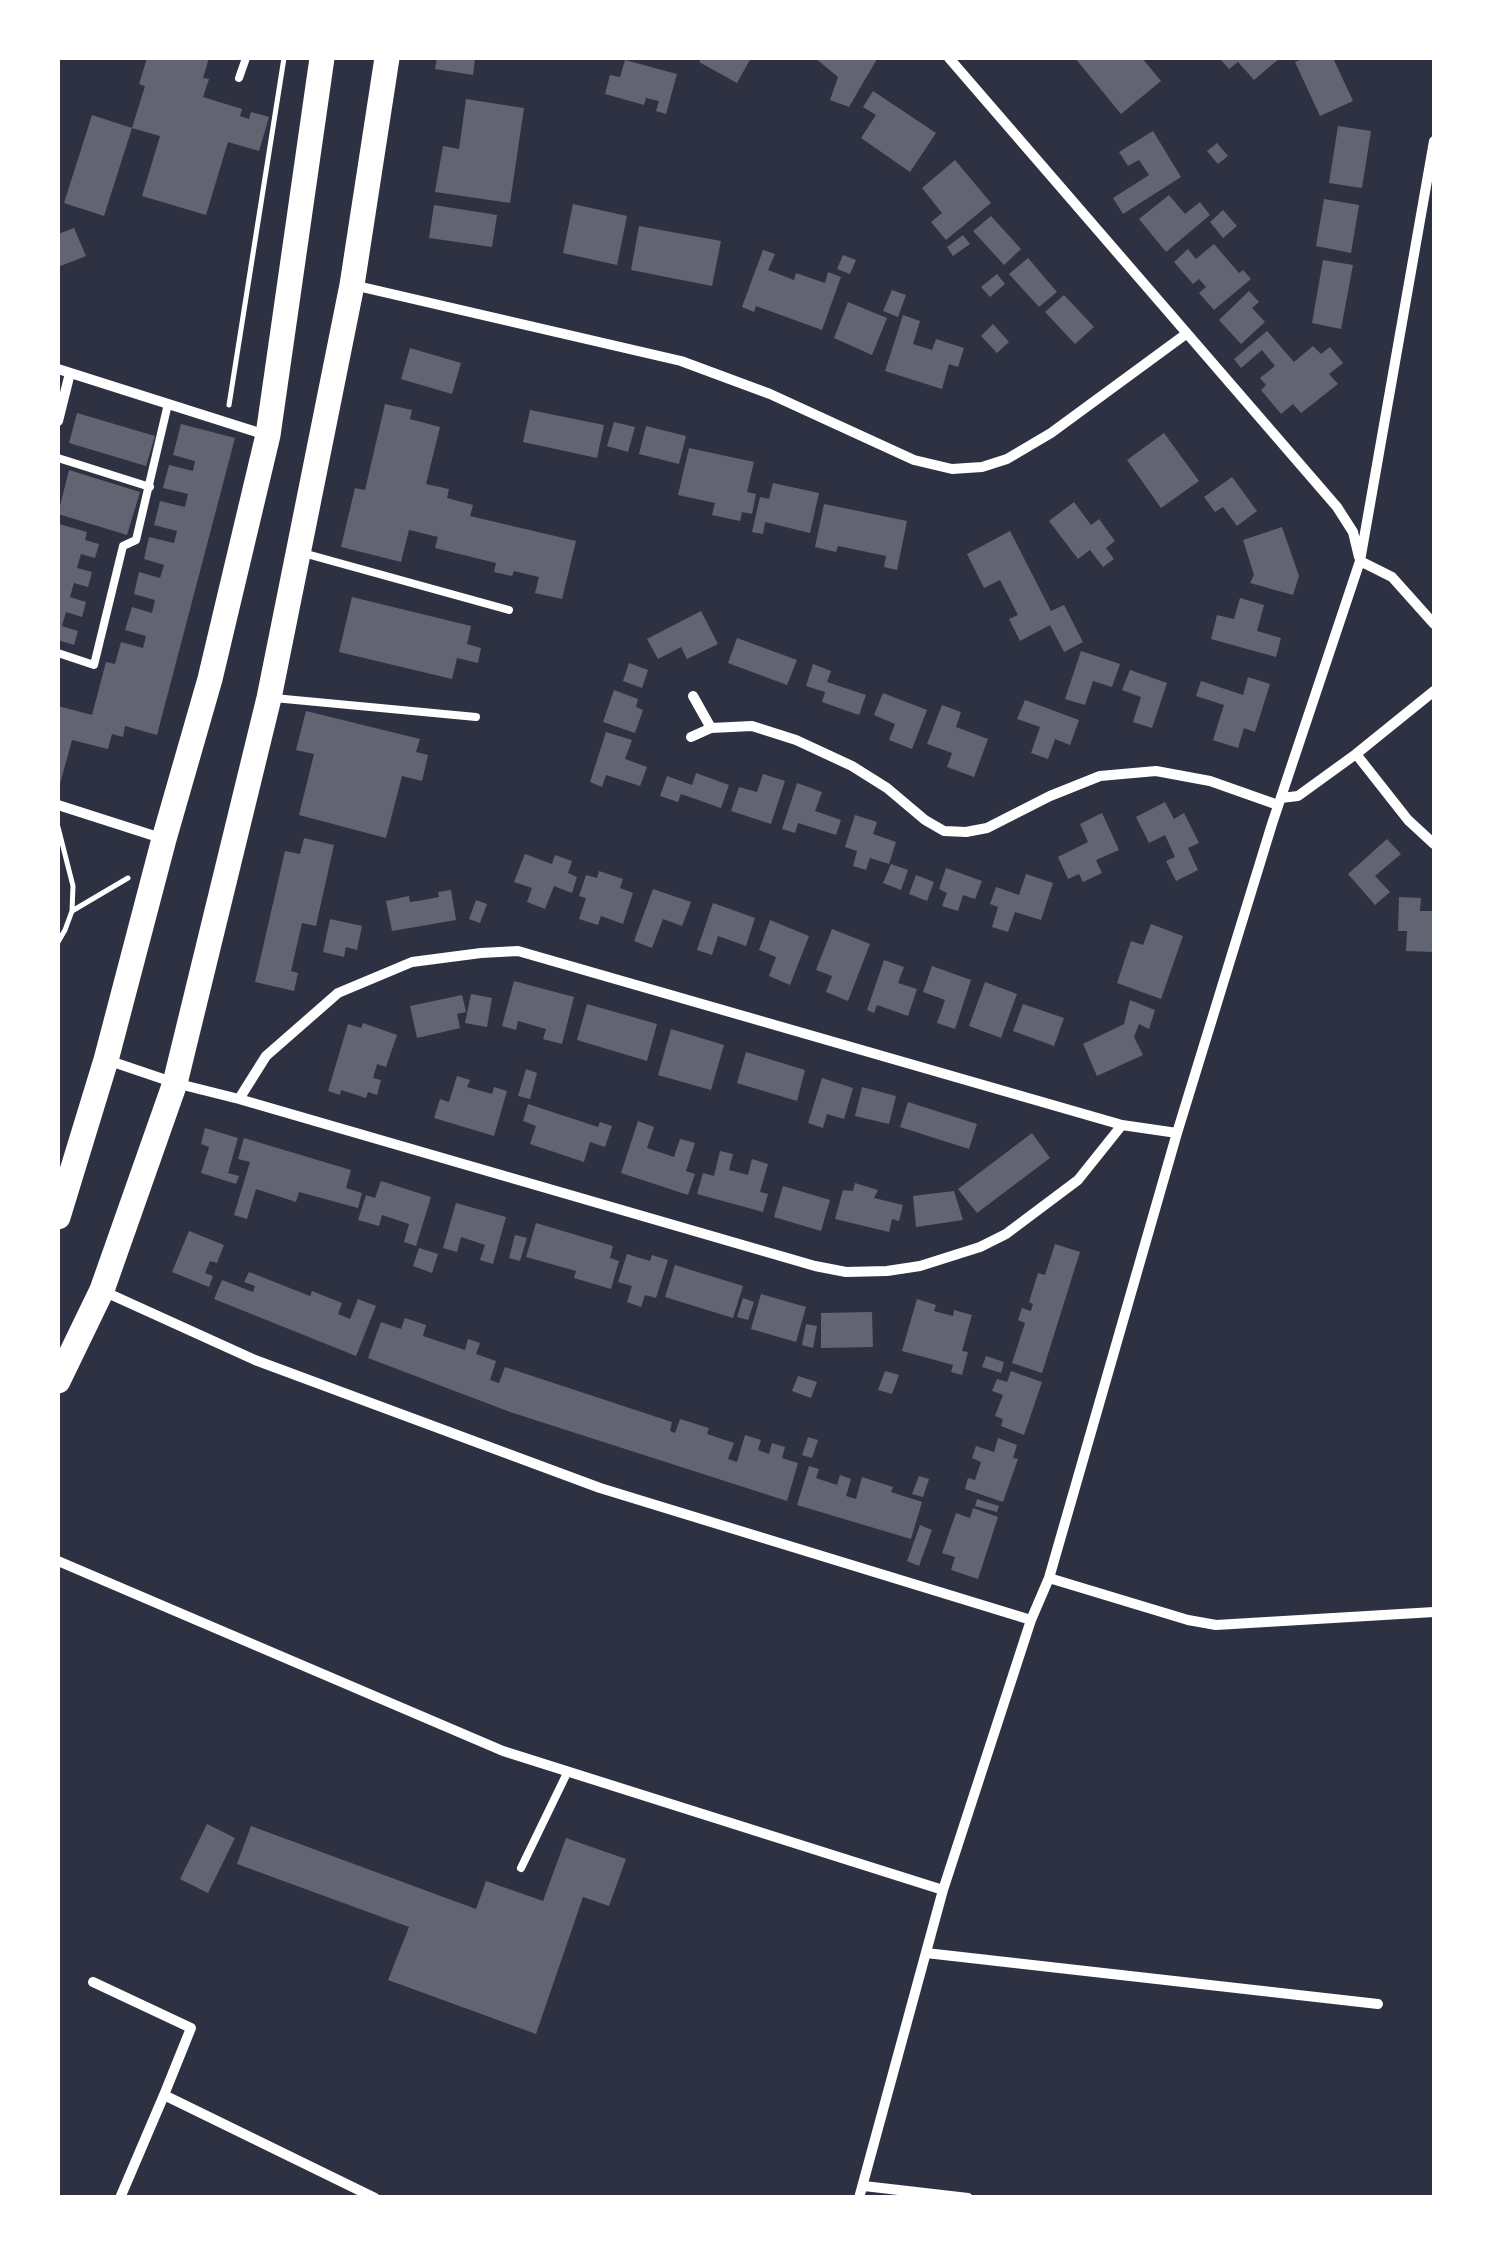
<!DOCTYPE html>
<style>
body{margin:0}
#map{position:relative;width:1492px;height:2255px;overflow:hidden;background:#2d3142;font-family:"Zilla Slab",serif}
canvas{display:block}
.frame{position:absolute;inset:0;border:60px solid #fff;pointer-events:none}
</style>
<div id="map">
<canvas width="1492" height="2255"></canvas>
<div class="frame"></div>
</div>
<script>
const ctx = document.querySelector('canvas').getContext('2d');
ctx.lineJoin = 'round';
function fillPath(path, color) { ctx.fillStyle = color; ctx.fill(path, 'evenodd'); }
const toPath = rows => new Path2D(rows.map(r => 'M' + r).join(''));
function stroke(path, color, width, dash) { ctx.strokeStyle = color; ctx.lineWidth = width; ctx.lineCap = dash ? 'butt' : 'round'; ctx.setLineDash(dash || []); ctx.stroke(path); }
fillPath(toPath([
 [147,58,209,58,203,78,209,79,203,97,242,109,240,116,249,119,251,112,269,117,259,151,228,142,206,215,142,196,160,136,132,128,145,86,139,84],
 [437,58,475,58,473,75,435,69],
 [702,58,751,58,737,83,699,62],
 [815,58,876,58,877,59,849,107,830,100,838,77],
 [1075,58,1142,58,1161,81,1121,114],
 [1224,58,1280,58,1254,80,1238,62,1229,69,1221,60],
 [1304,58,1333,58,1353,101,1320,116,1295,62],
 [625,60,677,74,666,114,656,111,659,101,646,98,644,105,605,94,610,75,620,77],
 [873,91,936,133,910,172,861,138,876,115,863,107],
 [466,99,524,108,510,203,435,192,443,146,459,149],
 [92,115,132,128,104,216,64,203],
 [1338,126,1371,131,1362,188,1329,183],
 [1153,131,1181,177,1123,214,1113,198,1149,175,1139,160,1128,166,1119,152],
 [1217,143,1228,156,1218,164,1207,151],
 [955,160,991,203,946,240,931,222,942,213,922,188],
 [1169,195,1185,214,1200,202,1210,215,1166,252,1139,219],
 [1324,199,1359,205,1351,253,1316,246],
 [573,204,627,216,617,265,563,253],
 [434,205,497,215,492,247,429,238],
 [1223,210,1237,226,1223,238,1210,222],
 [991,216,1021,249,1004,265,973,231],
 [639,226,721,241,712,286,631,270],
 [74,228,86,256,58,267,58,234],
 [963,235,970,244,953,256,947,247],
 [1214,244,1239,273,1243,270,1251,279,1214,310,1199,293,1206,287,1199,279,1193,284,1174,262,1188,249,1196,259],
 [763,250,775,254,768,270,794,280,796,273,825,283,828,272,841,277,822,330,756,306,754,312,742,307],
 [843,255,856,260,850,274,837,269],
 [1028,258,1057,292,1039,307,1009,274],
 [1323,260,1353,265,1341,329,1312,323],
 [997,274,1005,284,990,297,981,287],
 [892,290,906,295,898,317,883,311],
 [1249,291,1259,302,1252,308,1265,322,1241,344,1219,320],
 [1064,295,1094,327,1075,344,1045,312],
 [848,302,887,318,872,355,834,338],
 [903,315,920,321,913,344,932,350,936,339,964,348,958,367,949,364,942,389,885,371],
 [993,324,1009,342,997,353,981,336],
 [1267,331,1294,362,1313,346,1321,354,1330,347,1343,363,1329,374,1338,384,1301,413,1293,404,1281,414,1261,390,1266,385,1260,378,1275,366,1262,350,1241,368,1234,359],
 [410,348,461,363,452,394,401,379],
 [385,404,412,410,410,419,440,427,426,484,449,489,447,498,473,505,470,516,576,541,562,599,535,593,539,577,514,571,512,576,494,572,496,563,435,548,438,537,409,530,401,562,341,547,355,488,365,490],
 [530,410,604,425,597,458,523,442],
 [77,413,155,436,146,466,69,443],
 [614,422,635,427,628,452,607,446],
 [181,424,235,438,157,735,125,726,123,737,112,734,108,749,72,740,58,791,58,706,92,715,106,662,115,664,121,642,143,648,146,636,125,630,132,607,152,613,155,600,134,594,139,572,160,578,164,565,144,559,149,537,174,543,177,531,154,525,160,501,185,507,188,494,163,488,169,465,193,471,195,461,173,455],
 [646,426,686,436,679,464,639,454],
 [1164,433,1199,481,1161,508,1127,460],
 [689,448,754,462,747,492,756,494,752,514,742,512,740,521,712,515,715,503,678,495],
 [69,470,140,492,127,535,58,514],
 [1232,477,1257,511,1237,526,1223,507,1215,512,1204,497],
 [773,483,819,493,810,533,765,522,763,534,752,532,760,497,769,499],
 [1074,502,1091,525,1099,519,1115,541,1106,548,1114,559,1103,567,1090,550,1078,559,1049,521],
 [824,504,907,521,897,570,884,567,886,556,838,546,836,552,815,547],
 [59,524,87,532,85,540,99,544,95,558,81,554,77,568,92,572,88,587,74,583,70,597,86,602,82,617,66,612,62,626,78,631,74,645,58,640,58,531],
 [1282,527,1299,576,1293,595,1250,583,1254,575,1243,540],
 [1010,531,1051,611,1064,605,1083,642,1064,652,1050,625,1020,641,1009,619,1018,615,1000,580,984,588,967,554],
 [352,597,471,626,467,644,481,648,478,663,457,658,452,679,339,652],
 [1240,598,1264,605,1257,631,1281,638,1276,657,1211,639,1217,615,1234,619],
 [701,611,718,644,687,659,681,647,658,659,647,639],
 [737,638,797,660,787,685,728,663],
 [1081,651,1120,664,1112,687,1093,681,1085,705,1065,699],
 [629,663,648,670,642,688,623,681],
 [813,664,831,671,827,682,866,695,859,715,822,702,825,692,806,686],
 [1130,670,1167,683,1152,728,1133,722,1141,697,1122,690],
 [1248,677,1270,684,1255,732,1244,728,1238,748,1213,740,1224,705,1196,696,1201,681,1243,695],
 [614,690,638,699,636,707,643,710,635,733,603,722],
 [883,693,927,710,912,749,889,740,895,724,874,715],
 [1025,700,1079,720,1070,745,1055,739,1048,759,1031,753,1040,727,1017,719],
 [942,705,961,712,956,727,988,739,974,777,947,767,952,753,927,744],
 [306,711,420,739,416,752,428,755,422,781,402,776,386,838,299,815,314,754,296,750],
 [606,732,632,740,625,759,647,767,640,786,606,775,602,787,590,782],
 [696,773,729,785,721,808,681,794,678,802,660,796,667,776,692,785],
 [763,774,785,781,771,824,731,811,739,787,757,792],
 [797,783,822,792,815,811,841,820,836,835,798,823,795,833,782,829],
 [1165,802,1174,819,1184,813,1199,843,1188,848,1198,870,1176,881,1166,861,1175,857,1165,835,1149,843,1136,817],
 [1102,813,1119,850,1096,860,1102,873,1083,882,1079,874,1068,879,1058,857,1088,842,1080,824],
 [855,815,877,822,873,834,896,842,889,864,870,858,866,870,853,866,857,851,845,847],
 [304,838,334,845,316,926,302,923,291,971,298,973,294,991,255,982,285,851,300,854],
 [1387,839,1401,854,1375,876,1390,892,1375,905,1348,874],
 [525,854,552,864,555,855,572,861,568,873,577,877,572,893,554,886,545,909,527,902,532,888,514,882],
 [891,864,908,870,901,890,883,883],
 [946,868,982,881,975,899,963,895,958,911,942,906,947,893,939,889],
 [599,871,623,879,620,888,633,893,623,924,601,916,598,925,579,919,586,898,579,896,586,875,597,878],
 [1026,874,1053,883,1041,920,1015,912,1008,932,992,927,998,907,990,904,996,887,1019,895],
 [916,875,934,882,927,901,909,894],
 [653,889,691,902,682,926,663,919,652,948,634,941],
 [451,890,456,920,392,931,386,901,409,896,410,902,424,900,439,897,438,892],
 [1399,897,1421,898,1420,911,1434,911,1434,952,1406,951,1407,931,1398,931],
 [476,900,487,904,480,923,469,919],
 [713,903,755,918,746,946,718,936,712,955,697,950],
 [330,919,362,926,357,950,346,947,344,957,323,952],
 [770,920,809,936,790,985,769,976,776,957,759,950],
 [1151,924,1183,936,1161,999,1117,983,1131,941,1143,945],
 [832,929,870,944,848,1001,826,992,832,976,816,970],
 [884,960,904,967,898,983,917,989,908,1016,877,1005,874,1013,867,1010],
 [932,966,971,980,955,1029,937,1023,945,1000,923,992],
 [514,981,574,997,562,1044,543,1039,546,1029,518,1021,516,1030,502,1026],
 [985,982,1017,994,1001,1038,969,1026],
 [471,994,492,998,487,1027,465,1023],
 [462,995,466,1012,457,1014,460,1028,417,1038,410,1006],
 [1130,1000,1155,1010,1149,1029,1139,1024,1134,1037,1143,1055,1097,1076,1083,1044,1124,1024],
 [587,1004,657,1024,647,1061,577,1040],
 [1023,1004,1064,1018,1054,1046,1013,1031],
 [363,1023,397,1035,386,1067,377,1064,373,1078,381,1080,377,1095,368,1092,366,1098,341,1090,340,1095,328,1091,348,1024,361,1028],
 [671,1029,724,1045,711,1090,658,1075],
 [746,1052,805,1070,797,1101,737,1083],
 [526,1069,537,1073,530,1099,518,1096],
 [457,1076,470,1080,467,1087,492,1094,494,1087,507,1091,494,1136,434,1118,440,1099,449,1102],
 [822,1078,853,1088,844,1119,827,1114,823,1128,808,1123],
 [862,1087,896,1096,889,1124,855,1116],
 [908,1102,977,1124,969,1149,900,1127],
 [528,1104,598,1127,600,1122,612,1126,605,1147,590,1142,584,1162,530,1144,536,1126,523,1121],
 [638,1121,654,1127,647,1148,674,1157,680,1139,695,1143,686,1171,695,1174,688,1195,621,1173],
 [205,1128,238,1138,228,1173,239,1176,236,1184,201,1173,209,1147,201,1144],
 [1032,1133,1050,1158,977,1213,958,1189],
 [244,1138,351,1170,346,1188,362,1193,358,1208,299,1192,296,1202,256,1189,247,1219,234,1215,250,1162,238,1159],
 [720,1151,733,1154,729,1170,748,1175,752,1159,768,1164,760,1192,768,1194,763,1212,697,1194,703,1173,714,1176],
 [381,1181,431,1197,416,1246,404,1242,409,1224,382,1215,379,1226,358,1220,366,1195,375,1198],
 [855,1183,878,1190,874,1198,903,1205,899,1221,892,1219,889,1232,835,1219,843,1190,853,1191],
 [783,1186,830,1200,821,1231,774,1217],
 [954,1191,963,1220,916,1227,913,1196],
 [456,1203,506,1217,493,1264,480,1260,485,1245,461,1237,457,1252,443,1248],
 [536,1223,613,1246,610,1258,619,1261,611,1289,574,1278,576,1271,526,1257],
 [189,1231,224,1245,217,1263,210,1261,205,1273,213,1276,209,1287,172,1272],
 [515,1235,527,1238,520,1261,509,1258],
 [1055,1244,1080,1252,1042,1373,1012,1363,1025,1323,1018,1320,1022,1308,1031,1311,1033,1304,1029,1302,1038,1273,1045,1275],
 [419,1248,438,1254,432,1273,413,1266],
 [627,1254,650,1261,652,1255,668,1260,656,1298,645,1295,641,1307,627,1302,632,1286,618,1282],
 [675,1265,743,1286,733,1318,665,1297],
 [249,1272,310,1296,312,1291,342,1303,338,1314,350,1319,358,1299,376,1306,356,1356,214,1299,222,1280,253,1292,255,1286,244,1282],
 [761,1294,806,1307,796,1342,751,1329],
 [743,1298,754,1302,748,1320,737,1317],
 [917,1299,936,1305,934,1311,941,1313,953,1316,954,1310,972,1315,962,1351,968,1352,962,1375,951,1372,953,1365,902,1351],
 [872,1312,873,1347,821,1348,821,1313],
 [405,1318,426,1325,423,1336,465,1350,468,1339,480,1343,476,1354,496,1361,490,1380,499,1383,505,1367,672,1422,670,1431,675,1433,680,1419,709,1428,707,1434,734,1443,728,1459,737,1462,745,1435,761,1440,758,1450,769,1454,772,1443,785,1447,782,1458,798,1463,787,1501,510,1412,368,1358,381,1322,401,1329],
 [806,1324,817,1326,813,1348,802,1345],
 [986,1356,1004,1362,1001,1373,982,1367],
 [885,1371,899,1375,892,1394,878,1390],
 [1011,1371,1042,1382,1024,1435,1001,1426,1003,1419,995,1416,1003,1395,992,1391,997,1379,1007,1382],
 [798,1376,817,1382,811,1398,792,1391],
 [808,1437,818,1440,812,1458,802,1455],
 [998,1438,1017,1445,1013,1458,1018,1459,1003,1502,965,1489,968,1478,975,1480,981,1462,972,1458,976,1446,994,1452],
 [809,1466,819,1469,816,1478,837,1485,840,1475,851,1479,846,1496,856,1499,862,1477,893,1487,891,1492,922,1502,911,1539,797,1505],
 [919,1476,929,1479,923,1497,912,1494],
 [977,1499,999,1506,997,1512,975,1506],
 [973,1508,998,1517,978,1579,951,1570,955,1557,942,1553,956,1513,970,1518],
 [920,1525,932,1530,919,1566,907,1561],
 [207,1824,235,1838,208,1893,180,1879],
 [251,1826,476,1909,486,1881,543,1901,566,1838,626,1859,609,1906,583,1897,536,2034,388,1980,409,1927,237,1864]
]), '#626471');
stroke(toPath([
 [229,405,284,58],
 [58,827,73,886,72,911],
 [58,942,65,930,72,911,128,878]
]), '#fff', 5);
stroke(toPath([
 [239,78,246,58],
 [58,458,150,487],
 [303,553,509,610],
 [58,653,94,665,123,546,136,540,168,404],
 [274,698,476,717],
 [521,1868,568,1771]
]), '#fff', 8);
stroke(toPath([
 [949,58,1337,507,1353,532,1359,557],
 [353,285,681,361,770,394,914,460,952,469,982,467,1007,459,1051,433,1186,334],
 [58,369,266,435],
 [58,421,70,373],
 [1360,561,1392,577,1434,624],
 [693,696,711,728],
 [691,737,711,728,752,726,796,740,852,766,887,788,925,820,944,831,966,832,987,828,1050,796,1100,776,1156,771,1210,781,1278,805],
 [1356,754,1408,820,1434,844],
 [1281,798,1298,796,1356,754,1434,691],
 [58,805,161,838],
 [107,1060,175,1083,239,1099,815,1266,846,1272,887,1271,920,1266,980,1247,1006,1234,1078,1180,1122,1125],
 [239,1099,266,1056,338,993,412,962,481,953,518,951,1122,1125,1177,1133],
 [103,1291,255,1360,600,1488,1031,1620],
 [58,1561,503,1751,943,1890],
 [1049,1578,1188,1620,1216,1625,1434,1612],
 [926,1953,1378,2004],
 [93,1982,191,2028,164,2095],
 [864,2186,968,2198],
 [120,2198,164,2095,375,2198],
 [859,2198,943,1890,1031,1620,1049,1578,1177,1133,1272,824,1360,561,1434,141]
]), '#fff', 10);
stroke(toPath([
 [58,1217,106,1060,164,839,210,679,268,435,322,58],
 [58,1381,102,1290,175,1083,269,698,352,285,387,58]
]), '#fff', 25);
</script>
